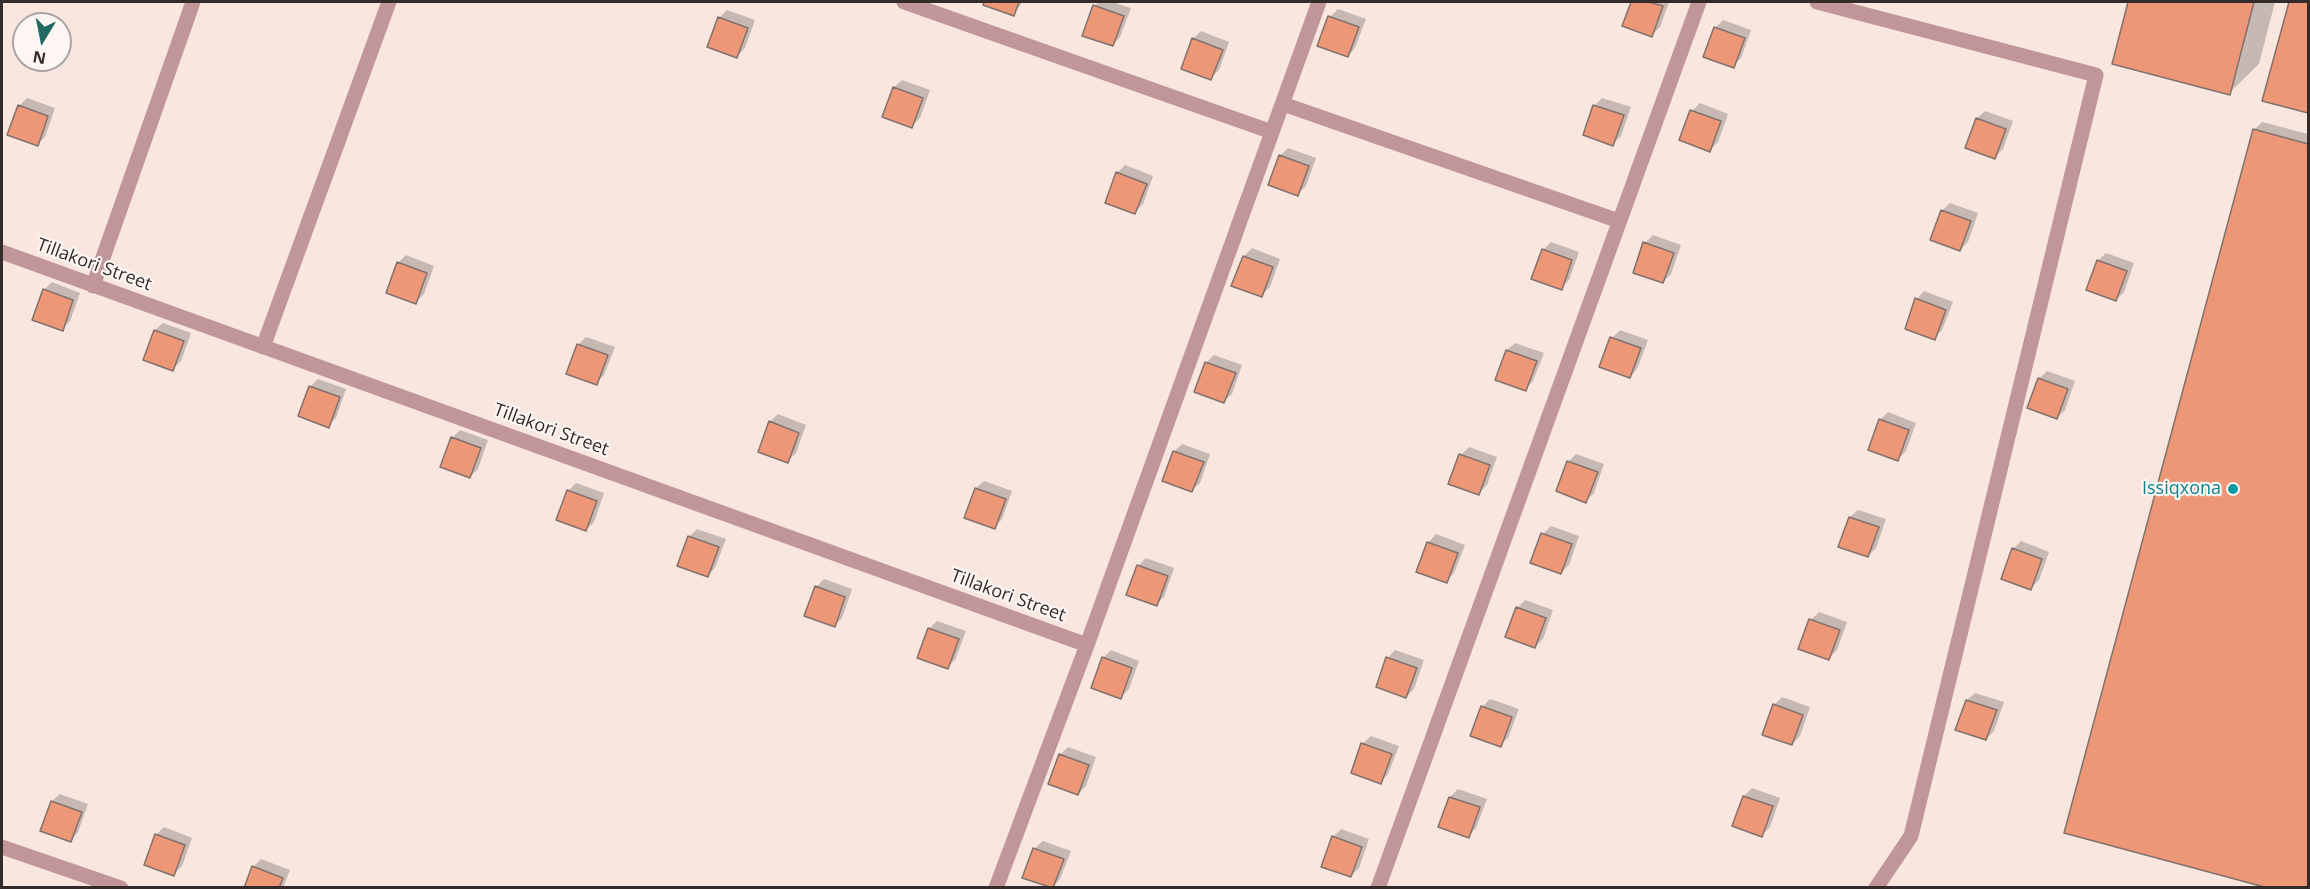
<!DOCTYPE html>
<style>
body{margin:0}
#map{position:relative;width:2310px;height:889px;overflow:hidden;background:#f8e6df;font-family:"Open Sans",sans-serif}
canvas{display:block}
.frame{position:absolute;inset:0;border:3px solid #332c2a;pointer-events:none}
.north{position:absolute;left:12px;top:12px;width:60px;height:60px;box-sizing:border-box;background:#fdf6f3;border:2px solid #aca5a3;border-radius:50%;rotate:190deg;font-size:16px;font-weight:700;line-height:24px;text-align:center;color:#332c2a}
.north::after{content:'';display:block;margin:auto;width:21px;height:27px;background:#206a63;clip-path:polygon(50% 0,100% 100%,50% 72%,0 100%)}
</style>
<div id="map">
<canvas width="2310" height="889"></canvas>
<div class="frame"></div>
<div class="north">N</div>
</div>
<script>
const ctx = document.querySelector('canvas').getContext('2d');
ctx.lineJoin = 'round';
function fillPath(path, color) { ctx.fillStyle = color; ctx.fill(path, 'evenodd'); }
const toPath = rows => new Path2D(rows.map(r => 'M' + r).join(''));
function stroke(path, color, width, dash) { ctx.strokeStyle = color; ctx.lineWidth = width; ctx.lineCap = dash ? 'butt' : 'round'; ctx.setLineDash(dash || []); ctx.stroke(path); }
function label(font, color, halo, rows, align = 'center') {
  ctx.font = font + ' "Open Sans",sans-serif'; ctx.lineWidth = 4.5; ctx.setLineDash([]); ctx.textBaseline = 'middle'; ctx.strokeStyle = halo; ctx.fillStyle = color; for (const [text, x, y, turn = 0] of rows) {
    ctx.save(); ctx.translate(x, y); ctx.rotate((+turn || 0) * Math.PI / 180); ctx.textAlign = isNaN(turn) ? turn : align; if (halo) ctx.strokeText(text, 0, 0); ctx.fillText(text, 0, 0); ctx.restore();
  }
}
fillPath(toPath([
 [986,2,1023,2,1013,14,985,4],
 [1099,2,1112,2,1131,8,1120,37,1113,45,1095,6],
 [1632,2,1669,2,1660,27,1652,35,1624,25],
 [2130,2,2275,2,2259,64,2229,93,2114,63],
 [2290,2,2308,2,2308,112,2264,100],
 [1338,9,1366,19,1355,48,1348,56,1330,17],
 [727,10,755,20,745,48,737,56,719,18],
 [1723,20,1751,30,1741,58,1733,66,1715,28],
 [1201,31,1229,42,1219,70,1211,78,1193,39],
 [902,80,930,90,920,118,912,126,894,87],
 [27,98,55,108,45,137,37,145,19,106],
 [1602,98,1631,107,1621,136,1613,144,1585,134,1595,105],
 [1700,103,1728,114,1718,142,1710,150,1692,111],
 [1985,111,2013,121,2003,149,1995,157,1977,118],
 [2262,122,2308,134,2308,888,2273,888,2254,130],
 [1288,148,1316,158,1306,186,1298,194,1280,156],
 [1125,165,1153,176,1143,204,1135,212,1117,173],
 [1950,203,1978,213,1968,242,1960,250,1942,211],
 [1653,235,1681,245,1671,274,1663,282,1645,243],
 [1551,242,1579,252,1569,280,1561,288,1543,250],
 [1252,248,1280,259,1270,287,1262,295,1244,256],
 [2106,253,2134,263,2124,292,2116,300,2098,261],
 [406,255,434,266,424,294,416,302,398,263],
 [52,282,80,293,70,321,62,329,44,290],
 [1924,291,1953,302,1942,330,1934,338,1917,299],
 [163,323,191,333,181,361,173,369,155,330],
 [1620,330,1648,340,1637,369,1630,377,1612,338],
 [586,337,615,347,604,375,596,383,578,345],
 [1515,343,1544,353,1533,381,1525,389,1497,379,1507,350],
 [1214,355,1242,365,1232,394,1224,401,1206,363],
 [2047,371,2075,381,2065,410,2057,418,2039,379],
 [318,379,346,389,336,418,328,426,310,387],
 [1888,412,1916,423,1906,451,1898,459,1880,420],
 [778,414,806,425,796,453,788,461,770,422],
 [460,430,488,440,478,469,470,477,452,438],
 [1182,444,1210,454,1200,483,1192,490,1174,452],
 [1469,447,1497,457,1487,485,1479,493,1450,483,1461,455],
 [1576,454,1604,464,1594,493,1586,501,1568,462],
 [984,481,1012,491,1002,519,995,527,966,517,976,488],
 [576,483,604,493,594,522,586,530,568,491],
 [1858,510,1886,519,1876,548,1868,556,1850,517],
 [1551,526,1579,536,1569,565,1561,573,1543,534],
 [697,529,726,539,715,568,707,576,689,537],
 [1436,534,1465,545,1454,573,1446,581,1418,571,1429,542],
 [2021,541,2049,552,2039,580,2031,588,2013,549],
 [1146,558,1174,568,1164,597,1156,604,1138,566],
 [824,579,852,589,842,618,834,626,816,587],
 [1525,600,1553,610,1543,639,1535,647,1517,608],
 [1819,612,1847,622,1837,650,1829,658,1800,648,1811,620],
 [937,621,966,631,955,660,947,667,929,629],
 [1111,650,1139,661,1129,689,1121,697,1103,658],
 [1395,650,1424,660,1414,689,1406,697,1388,658],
 [1975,693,2004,702,1994,731,1986,739,1967,700],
 [1782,697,1810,707,1800,736,1792,744,1774,705],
 [1490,699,1519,709,1508,738,1500,745,1482,707],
 [1371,736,1399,746,1388,774,1381,782,1353,772,1363,743],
 [1068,747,1096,757,1086,786,1078,794,1060,755],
 [1752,788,1780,798,1770,827,1762,835,1744,796],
 [1458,789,1487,799,1476,828,1468,836,1440,826,1450,797],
 [60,794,88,804,78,832,71,840,42,830,52,801],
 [164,827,192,838,182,866,174,874,156,835],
 [1341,829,1369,839,1359,868,1351,876,1333,837],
 [1043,841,1071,851,1060,879,1053,887,1024,877,1035,848],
 [261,859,290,870,283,888,246,888,253,867]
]), '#0003');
const building = toPath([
 [984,2,1019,2,1014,16,983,5,984,2],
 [1631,2,1649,2,1663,6,1652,37,1622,26,1631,2],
 [2128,2,2254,2,2230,95,2112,64,2128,2],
 [2289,2,2308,2,2308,113,2262,101,2289,2],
 [1093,5,1124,16,1113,46,1082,36,1093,5],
 [1328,16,1359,27,1348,57,1317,46,1328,16],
 [718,17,748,28,737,58,707,47,718,17],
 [1714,27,1745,38,1734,68,1703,57,1714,27],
 [1192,38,1223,50,1211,80,1181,69,1192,38],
 [893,87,923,98,912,128,882,117,893,87],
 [18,105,48,116,38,146,7,135,18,105],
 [1593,105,1624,115,1613,146,1583,135,1593,105],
 [1690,110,1721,121,1710,152,1679,140,1690,110],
 [1976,118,2006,129,1995,159,1965,148,1976,118],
 [2253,129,2308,144,2308,888,2268,888,2064,833,2253,129],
 [1279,155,1309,166,1298,196,1268,185,1279,155],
 [1116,172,1147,184,1135,214,1105,203,1116,172],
 [1941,210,1971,221,1960,251,1930,240,1941,210],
 [1643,242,1674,253,1663,283,1633,273,1643,242],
 [1542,249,1572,260,1562,290,1531,279,1542,249],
 [1243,256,1273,267,1262,297,1231,286,1243,256],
 [2097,260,2127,271,2116,301,2086,290,2097,260],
 [397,262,427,273,416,304,386,293,397,262],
 [43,289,73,300,63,331,32,320,43,289],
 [1915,298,1946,310,1935,340,1905,329,1915,298],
 [154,330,184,341,173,371,143,360,154,330],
 [1610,337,1641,348,1630,378,1599,367,1610,337],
 [577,344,608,355,597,385,566,374,577,344],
 [1506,350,1537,361,1526,391,1495,380,1506,350],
 [1205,362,1236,373,1224,403,1194,392,1205,362],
 [2038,378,2068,389,2057,419,2027,408,2038,378],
 [309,386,340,397,329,428,298,416,309,386],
 [1879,419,1909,430,1898,461,1868,450,1879,419],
 [769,421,799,433,788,463,758,452,769,421],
 [451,437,481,448,470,478,440,467,451,437],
 [1173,451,1204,462,1192,492,1162,481,1173,451],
 [1459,454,1490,465,1479,495,1448,484,1459,454],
 [1567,461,1598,472,1586,503,1556,491,1567,461],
 [975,488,1006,499,995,529,964,518,975,488],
 [567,490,597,501,586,531,556,520,567,490],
 [1849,517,1879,527,1868,557,1838,547,1849,517],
 [1541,533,1572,544,1561,574,1530,563,1541,533],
 [688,536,719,547,708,577,677,566,688,536],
 [1427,542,1458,553,1447,583,1416,572,1427,542],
 [2012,548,2042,559,2031,590,2001,579,2012,548],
 [1137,565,1168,576,1157,606,1126,595,1137,565],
 [815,586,845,597,835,627,804,616,815,586],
 [1516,607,1546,618,1535,648,1505,637,1516,607],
 [1809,619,1840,630,1829,660,1798,649,1809,619],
 [928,628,959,639,948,669,917,658,928,628],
 [1102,657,1132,668,1121,699,1091,688,1102,657],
 [1386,657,1417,668,1406,698,1376,687,1386,657],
 [1966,700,1997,710,1986,740,1955,730,1966,700],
 [1773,704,1803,715,1792,745,1762,735,1773,704],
 [1481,706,1512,717,1501,747,1470,736,1481,706],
 [1361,743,1392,754,1381,784,1351,773,1361,743],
 [1059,754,1089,765,1078,795,1048,784,1059,754],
 [1743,796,1773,806,1762,837,1732,826,1743,796],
 [1449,797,1480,807,1469,838,1438,827,1449,797],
 [51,801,82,812,71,842,40,831,51,801],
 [155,834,185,845,174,876,144,865,155,834],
 [1332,836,1362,847,1351,877,1321,867,1332,836],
 [1033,848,1064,859,1053,888,1022,878,1033,848],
 [252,866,283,878,279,888,244,888,252,866]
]);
fillPath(building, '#ed9777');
stroke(building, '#82716c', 1.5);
stroke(toPath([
 [904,2,1272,132],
 [1817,2,2096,75,1911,836,1876,888],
 [1283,104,1619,221],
 [2,252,1087,645],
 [93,286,193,2],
 [263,347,389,2],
 [2,847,121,888],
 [996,888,1087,645,1319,2],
 [1378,888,1699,2]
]), '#c0969a', 15);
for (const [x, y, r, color] of [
 [2233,489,6,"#0f9aa8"]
]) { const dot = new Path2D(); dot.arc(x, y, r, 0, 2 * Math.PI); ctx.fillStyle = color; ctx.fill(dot); stroke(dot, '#fdf6f3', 2); }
label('18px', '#332c2a', '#fdf6f3', [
 ["Tillakori Street",94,265,20],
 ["Tillakori Street",551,430,20],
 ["Tillakori Street",1008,596,20]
]);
label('18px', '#0d838f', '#fdf6f3', [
 ["Issiqxona",2221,489]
], 'right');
</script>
